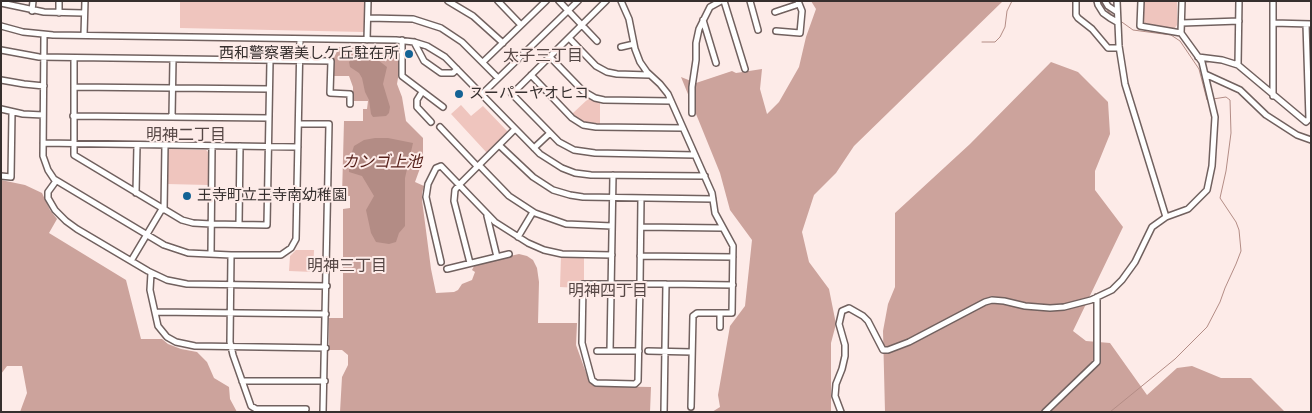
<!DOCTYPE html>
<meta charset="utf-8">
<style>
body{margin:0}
#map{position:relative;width:1312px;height:413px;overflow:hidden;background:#fdebe8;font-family:"DM Sans",sans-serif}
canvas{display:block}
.frame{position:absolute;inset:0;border:2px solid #362f2e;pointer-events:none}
</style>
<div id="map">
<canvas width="1312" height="413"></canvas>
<div class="frame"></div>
</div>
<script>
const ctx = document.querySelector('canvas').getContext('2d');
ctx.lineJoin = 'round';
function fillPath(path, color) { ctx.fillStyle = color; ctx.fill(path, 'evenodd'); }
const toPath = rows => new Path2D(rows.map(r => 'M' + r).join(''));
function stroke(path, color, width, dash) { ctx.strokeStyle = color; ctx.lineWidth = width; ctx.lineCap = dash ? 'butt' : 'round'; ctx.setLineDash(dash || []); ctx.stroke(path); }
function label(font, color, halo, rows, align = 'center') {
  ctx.font = font + ' "DM Sans","Noto Sans JP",sans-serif'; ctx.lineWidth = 4; ctx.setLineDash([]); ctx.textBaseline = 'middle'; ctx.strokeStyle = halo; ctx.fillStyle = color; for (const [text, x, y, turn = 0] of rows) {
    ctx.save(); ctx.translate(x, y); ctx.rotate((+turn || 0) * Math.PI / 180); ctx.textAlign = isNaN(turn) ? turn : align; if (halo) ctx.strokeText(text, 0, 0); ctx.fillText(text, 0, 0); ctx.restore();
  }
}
fillPath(toPath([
 [180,1,365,1,364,32,180,28],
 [1142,1,1177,1,1177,25,1174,29,1145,24,1143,21],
 [589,98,600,101,600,124,585,123,572,114],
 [461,105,471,116,483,106,509,133,487,153,451,114],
 [170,149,206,150,208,152,208,185,167,184,167,150],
 [296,250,314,250,313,272,289,271,290,256],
 [561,256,584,257,584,280,580,280,579,288,560,287]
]), '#efc5be');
fillPath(toPath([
 [811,1,1003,1,854,146,836,173,814,195,802,232,809,262,829,289,836,324,831,343,831,412,712,412,720,407,718,395,730,326,745,306,752,240,730,210,720,173,681,77,696,83,732,71,736,73,762,69,760,89,767,114,779,102,799,67,806,37,816,9],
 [339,47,398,49,400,66,397,84,402,97,406,121,423,138,423,160,415,182,424,186,422,193,422,200,431,269,436,293,454,292,458,290,462,284,472,280,475,272,472,270,475,264,519,254,527,256,533,260,537,268,539,282,538,323,577,323,576,345,589,381,596,386,651,387,650,412,340,412,342,377,348,365,348,355,342,350,329,350,329,318,343,318,343,209,350,208,350,196,342,196,344,121,363,121,363,109,367,109,368,101,353,101,353,87,349,76,333,76,333,60],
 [1051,62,1078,72,1108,102,1110,134,1095,171,1095,190,1123,227,1073,331,1086,341,1110,343,1147,395,1177,368,1192,366,1221,378,1251,378,1285,412,885,412,883,331,888,304,895,287,895,213,970,144],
 [1,180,25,185,42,193,50,210,57,219,49,233,126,280,141,339,162,339,168,344,181,349,197,352,207,362,214,378,229,387,230,399,237,412,20,412,27,393,22,366,7,366,1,374]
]), '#cca39c');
fillPath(toPath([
 [365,50,387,67,383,84,390,107,389,113,386,116,373,117,371,114,369,100,365,92,362,78,359,73,350,67,349,62,352,58],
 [375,138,388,138,413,143,405,178,405,226,399,233,396,242,389,244,376,242,371,233,366,210,374,196,362,176,349,172,349,161,354,146,364,140]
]), '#b38c85');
stroke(toPath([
 [1101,1,1108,11,1116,18],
 [1119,20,1133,30,1171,35,1180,41,1199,69,1207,100,1209,100],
 [982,42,995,42,1000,37,1005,27,1007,11,1012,1],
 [1110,412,1175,359,1207,327,1220,302,1225,288,1236,264,1241,251,1239,230,1236,222,1220,198,1226,171,1231,133,1230,100,1226,97,1213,99]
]), '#b38c85', 1);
const minor = toPath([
 [448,1,473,16,503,43],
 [498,1,521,25],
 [559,1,597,41],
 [606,1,512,94,559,142,574,150,595,153,695,155],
 [621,1,629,19,635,49,640,62,647,72,660,84,668,94,712,193,715,213,733,246,732,313,697,313,693,316,691,407],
 [724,1,745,69],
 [750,1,758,30],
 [1076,1,1076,15,1078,18,1092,29,1108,48,1119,48],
 [1097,1,1098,5,1103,13,1110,18,1117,22],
 [1105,1,1108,6,1117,12],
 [1117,1,1119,46,1125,84,1166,217],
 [1141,1,1140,26,1181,33],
 [1273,1,1273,96],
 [1,3,44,12,84,13],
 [32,11,33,1],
 [775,12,799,4],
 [59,13,59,1],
 [368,18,413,19,441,28,462,42,498,78],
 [703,20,716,63],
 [1182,23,1239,21],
 [1273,23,1311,24],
 [1,26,23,32,53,35,396,40,414,42,427,46,445,57,540,154,562,168,575,173,591,175,705,176],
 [776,31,800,33,802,11,798,1],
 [44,35,43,156,48,170,54,179,164,245,188,253,231,255,281,255,291,248,296,239,300,39],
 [84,35,85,1],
 [569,38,596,66,607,72,617,74,649,75],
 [367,40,368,1],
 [402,40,402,76,443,107],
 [414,42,424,61,441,73,453,73,457,69],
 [621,47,634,44],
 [1,50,39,57,331,61,330,93,350,94,350,104],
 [550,57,583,91,595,98,604,100,671,101],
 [1198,57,1222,60,1238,65,1306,122,1309,119,1306,24],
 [74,58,74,155,182,220,193,223,211,224,267,225,270,61],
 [483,62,546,1],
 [1238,65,1239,1],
 [1205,74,1240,90,1266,115,1297,135,1311,140],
 [531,75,572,118,583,125,596,127,683,128],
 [1,80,24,84,44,86],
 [74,87,269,89],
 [422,92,417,100,417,107,431,122],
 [482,94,578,1],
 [1,109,23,114,43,115],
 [692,113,692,87,696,60,696,43,699,29,710,7,721,1],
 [73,116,269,118],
 [172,117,173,59],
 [299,124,329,124,323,412],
 [440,127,477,166],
 [43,143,298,147],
 [499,145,533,177,553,190,570,195,583,197,713,199],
 [534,148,550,133],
 [479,165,509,196,535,213,566,224,612,226],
 [1,176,11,177,12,112],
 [56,181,48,192,48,198,55,210,66,221,77,229,148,271,167,280,187,284,327,286],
 [136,193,137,145],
 [641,198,640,284,638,381,635,384,596,383,592,380,582,343,583,284,666,284,733,285],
 [164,210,165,145],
 [487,216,497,257],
 [239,224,240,146],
 [641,227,723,228],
 [518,237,533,212],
 [211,254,212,146],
 [231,255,230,342,233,355,251,406,256,409,306,409],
 [640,256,733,257],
 [131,261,162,209],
 [441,262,426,197,428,184,436,168,441,166,495,222,528,243,544,250,562,254,612,255],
 [470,263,454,201,455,190,459,185,515,129],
 [447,269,509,254],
 [151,273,150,290,158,326,167,337,176,342,195,346,326,348],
 [155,312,326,314],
 [720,327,720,313],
 [597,351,639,351],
 [610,351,613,175],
 [648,351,692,352],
 [242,381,325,381],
 [664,412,666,284],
 [841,412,835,396,836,384,842,369,845,356,845,345,839,324,842,311,849,308,863,316,868,321,883,350,888,350,909,342,985,302,992,300,1004,301,1025,306,1050,308,1064,307,1091,300,1112,290,1122,280,1135,262,1152,227,1166,217,1188,209,1207,190,1212,166,1215,117,1202,62,1181,33,1182,1],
 [1045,412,1097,362,1097,297]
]);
stroke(minor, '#71615f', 8);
stroke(minor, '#fff', 5);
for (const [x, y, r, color] of [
 [409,54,5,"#146395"],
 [459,94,5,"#146395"],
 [187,196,5,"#146395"]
]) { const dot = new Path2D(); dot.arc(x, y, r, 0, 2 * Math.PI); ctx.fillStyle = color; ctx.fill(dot); stroke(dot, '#fdebe8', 2); }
label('15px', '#362f2e', '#fdebe8', [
 ["西和警察署美しケ丘駐在所",399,54,"right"],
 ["スーパーヤオヒコ",469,94],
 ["王寺町立王寺南幼稚園",197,196]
], 'left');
label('16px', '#564745', '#fdebe8', [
 ["太子三丁目",543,57],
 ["明神二丁目",186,136],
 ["明神三丁目",347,267],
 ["明神四丁目",608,292]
]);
label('italic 16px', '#56211b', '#fdebe8', [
 ["カンゴ上池",382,163]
]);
</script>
